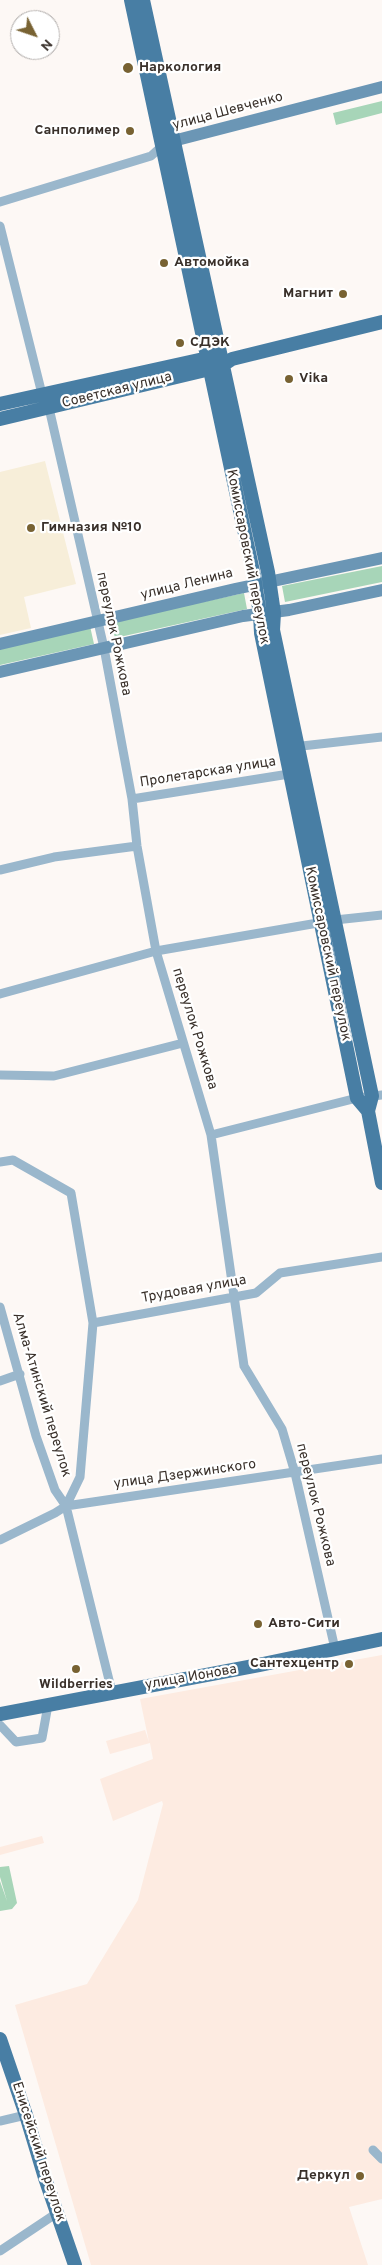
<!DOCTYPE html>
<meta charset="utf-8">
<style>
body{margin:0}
#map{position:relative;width:382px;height:2265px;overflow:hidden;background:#fdf8f5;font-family:Overpass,sans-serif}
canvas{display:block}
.north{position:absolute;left:10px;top:10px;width:50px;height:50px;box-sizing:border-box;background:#fff;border:1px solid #b0acaa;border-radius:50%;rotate:131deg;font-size:14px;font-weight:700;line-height:20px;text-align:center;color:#39302a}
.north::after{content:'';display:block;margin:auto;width:18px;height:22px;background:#786232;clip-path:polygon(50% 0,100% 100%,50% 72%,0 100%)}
</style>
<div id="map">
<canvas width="382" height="2265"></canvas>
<div class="north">N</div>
</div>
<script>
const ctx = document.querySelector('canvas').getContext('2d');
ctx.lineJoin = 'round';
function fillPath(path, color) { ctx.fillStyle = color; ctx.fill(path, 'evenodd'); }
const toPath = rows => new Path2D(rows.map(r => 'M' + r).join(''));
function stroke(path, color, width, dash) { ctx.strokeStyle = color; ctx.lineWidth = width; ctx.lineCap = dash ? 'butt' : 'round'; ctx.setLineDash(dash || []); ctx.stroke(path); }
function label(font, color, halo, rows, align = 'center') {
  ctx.font = font + ' Overpass,sans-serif'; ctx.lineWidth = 4.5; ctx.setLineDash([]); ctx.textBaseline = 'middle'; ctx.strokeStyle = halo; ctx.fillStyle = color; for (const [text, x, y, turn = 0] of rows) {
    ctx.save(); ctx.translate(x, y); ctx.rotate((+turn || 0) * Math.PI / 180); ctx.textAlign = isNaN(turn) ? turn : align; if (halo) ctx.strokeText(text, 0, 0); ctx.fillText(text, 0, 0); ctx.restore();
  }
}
fillPath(toPath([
 [382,1655,382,2199,349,2207,368,2265,91,2265,15,2005,87,1984,138,1900,163,1804,162,1801,113,1821,100,1779,153,1759,150,1743,110,1754,106,1741,145,1730,149,1742,140,1699],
 [42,1836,44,1843,0,1855,0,1847]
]), '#fdebe1');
fillPath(toPath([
 [45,461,76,584,24,597,31,628,0,635,0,472]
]), '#f7eed9');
fillPath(toPath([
 [382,101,382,113,336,125,333,113],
 [382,566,382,582,285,602,282,586],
 [244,593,247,609,115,638,111,622],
 [90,626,94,644,0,665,0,647],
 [9,1866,17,1903,12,1909,0,1911,0,1881,7,1901,0,1877,0,1867]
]), '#a7d5b8');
stroke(toPath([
 [0,202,151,156,161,147],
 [0,226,42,394],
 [49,408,104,648,132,799,137,846,156,951,211,1135,244,1366,282,1429,295,1473,335,1649],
 [293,747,382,737],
 [132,799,289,774],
 [0,870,54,857,137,846],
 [0,994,156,951,335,920,382,915],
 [0,1075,54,1076,183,1043],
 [211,1135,357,1098,382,1095],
 [0,1162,13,1160,71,1193,93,1323,80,1477,66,1506],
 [0,1307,36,1436,55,1490,66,1506,112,1692],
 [93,1323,256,1293,280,1273,382,1257],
 [0,1381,20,1374],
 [0,1540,55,1513,66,1506,382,1459],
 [0,1725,16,1742,42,1738,48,1705],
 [0,2121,26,2115],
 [373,2150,382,2159],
 [0,2251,57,2213]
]), '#9ab7cc', 9);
stroke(toPath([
 [165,145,173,141,382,87],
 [0,644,235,589,382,558],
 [0,672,243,616,289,610,382,590]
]), '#6b96b5', 12);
stroke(toPath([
 [131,0,254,576,260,614,261,633,357,1098,368,1111],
 [143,0,268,572,274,613,273,630,372,1096,368,1111,382,1183],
 [0,404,217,356],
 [0,419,210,369,223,365,232,359,382,322],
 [0,1714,259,1665,382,1639],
 [0,2039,26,2115,45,2178,75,2265]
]), '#487ea4', 14);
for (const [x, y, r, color] of [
 [128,68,6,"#786232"],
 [130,131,5,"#786232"],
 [164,263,5,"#786232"],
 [343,294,5,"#786232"],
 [180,343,5,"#786232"],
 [289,379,5,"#786232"],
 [31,528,5,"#786232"],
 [258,1624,5,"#786232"],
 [349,1664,5,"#786232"],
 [76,1669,5,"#786232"],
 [360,2176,5,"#786232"]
]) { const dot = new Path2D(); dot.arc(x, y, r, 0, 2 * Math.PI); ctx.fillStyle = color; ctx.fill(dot); stroke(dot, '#fff', 2); }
label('bold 14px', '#39302a', '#fff', [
 ["Наркология",139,68],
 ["Санполимер",120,131,"right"],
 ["Автомойка",174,263],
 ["Магнит",333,294,"right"],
 ["СДЭК",190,343],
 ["Vika",299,379],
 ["Гимназия №10",41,528],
 ["Авто-Сити",268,1624],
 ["Сантехцентр",339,1664,"right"],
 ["Wildberries",76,1685,"center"],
 ["Деркул",350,2176,"right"]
], 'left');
label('14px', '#39302a', '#fff', [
 ["улица Шевченко",228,112,-15],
 ["Советская улица",117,391,-14],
 ["Комиссаровский переулок",247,557,79],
 ["улица Ленина",187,585,-14],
 ["переулок Рожкова",113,634,78],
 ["Пролетарская улица",208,773,-9],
 ["Комиссаровский переулок",327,954,78],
 ["переулок Рожкова",194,1029,73],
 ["Трудовая улица",194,1290,-10],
 ["Алма-Атинский переулок",41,1395,73],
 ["улица Дзержинского",185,1475,-8],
 ["переулок Рожкова",315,1505,76],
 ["улица Ионова",191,1678,-10],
 ["Енисейский переулок",38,2152,72]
]);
</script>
